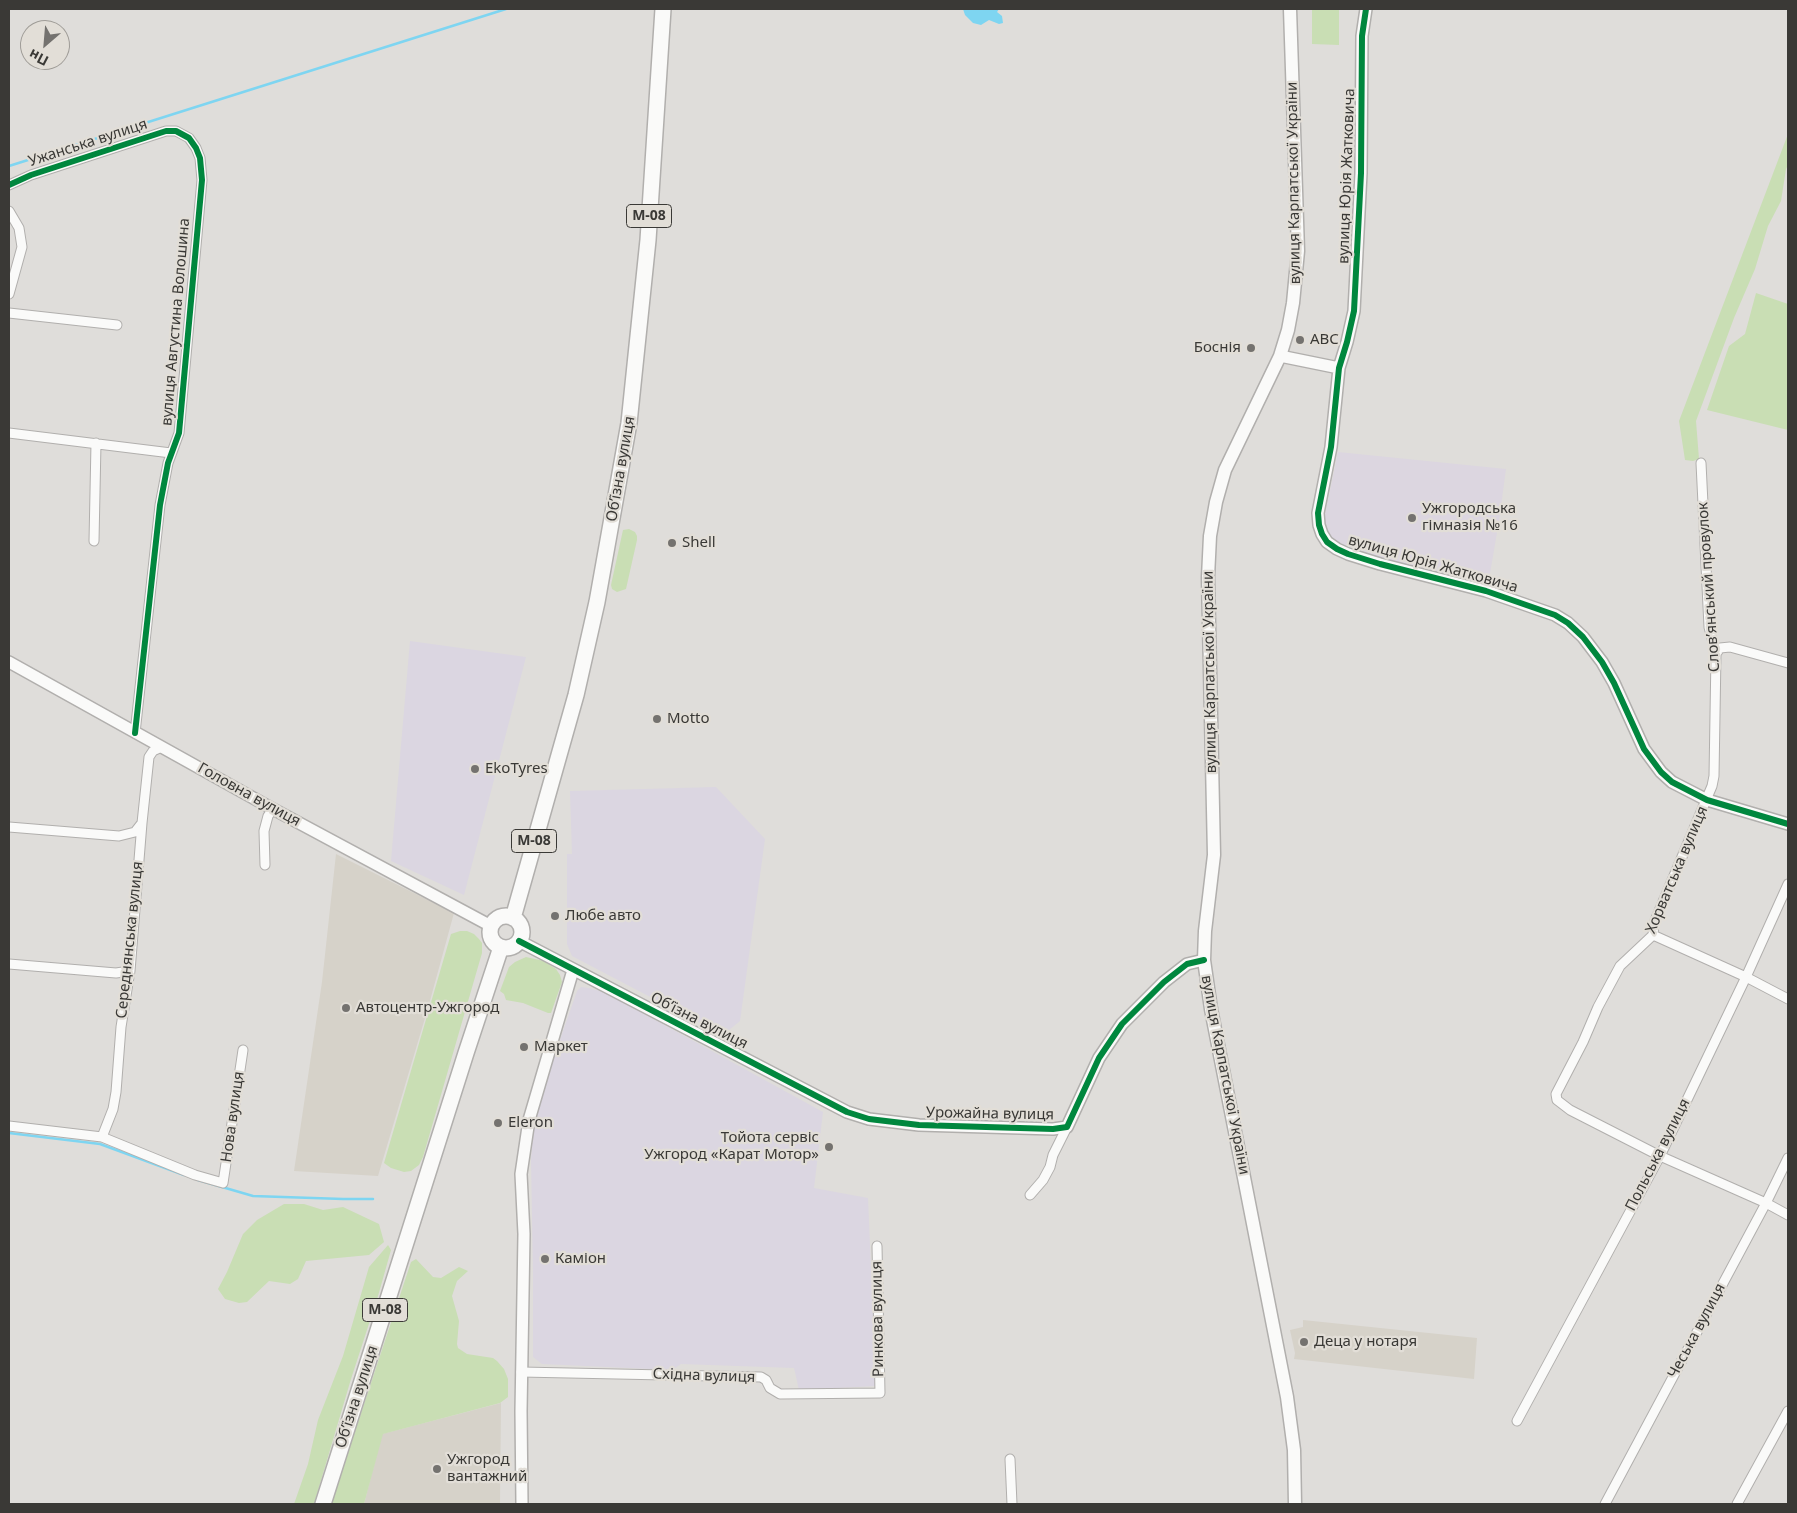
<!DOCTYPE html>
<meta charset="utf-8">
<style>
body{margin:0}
#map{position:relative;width:1797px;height:1513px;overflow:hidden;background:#dfddda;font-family:"Noto Sans",sans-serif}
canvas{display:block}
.frame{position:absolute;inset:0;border:10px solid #3a3936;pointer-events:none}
.north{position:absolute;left:20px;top:20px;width:50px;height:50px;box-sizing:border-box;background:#e2ded7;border:1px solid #9f9c97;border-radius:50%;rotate:207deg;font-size:14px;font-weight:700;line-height:20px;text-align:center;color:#3a3936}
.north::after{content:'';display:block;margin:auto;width:18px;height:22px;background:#74726f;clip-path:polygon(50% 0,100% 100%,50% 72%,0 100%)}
</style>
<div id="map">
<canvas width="1797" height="1513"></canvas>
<div class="frame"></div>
<div class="north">Пн</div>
</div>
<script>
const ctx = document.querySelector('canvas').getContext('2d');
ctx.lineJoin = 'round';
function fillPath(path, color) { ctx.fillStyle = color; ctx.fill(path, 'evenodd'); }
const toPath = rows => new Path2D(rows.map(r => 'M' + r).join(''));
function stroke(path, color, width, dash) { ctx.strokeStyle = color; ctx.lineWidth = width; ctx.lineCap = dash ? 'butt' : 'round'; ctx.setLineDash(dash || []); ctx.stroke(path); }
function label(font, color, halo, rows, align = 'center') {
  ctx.font = font + ' "Noto Sans",sans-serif'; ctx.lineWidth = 4.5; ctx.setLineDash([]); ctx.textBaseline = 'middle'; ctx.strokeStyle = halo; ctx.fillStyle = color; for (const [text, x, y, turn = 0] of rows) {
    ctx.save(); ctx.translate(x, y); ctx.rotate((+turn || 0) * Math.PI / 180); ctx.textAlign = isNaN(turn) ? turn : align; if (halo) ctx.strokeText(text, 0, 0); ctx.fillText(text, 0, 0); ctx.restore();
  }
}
fillPath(toPath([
 [336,854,454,913,428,1008,378,1176,294,1171,322,982],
 [1303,1320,1477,1338,1474,1379,1294,1359,1295,1353,1290,1330,1303,1327],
 [501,1403,500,1504,364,1504,382,1434]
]), '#d6d2c9');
fillPath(toPath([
 [410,641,526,657,464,895,391,861],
 [716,787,765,839,740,1021,723,1035,572,956,567,944,567,854,572,854,570,791],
 [581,987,589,988,603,992,637,1010,823,1112,814,1188,868,1198,876,1386,799,1390,794,1368,681,1364,672,1370,542,1364,533,1357,533,1273,531,1160,533,1131,538,1103,577,991]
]), '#dbd6e1');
fillPath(toPath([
 [1338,452,1506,469,1499,521,1488,585,1378,557,1333,543,1322,529]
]), '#dcd6e0');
fillPath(toPath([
 [1312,9,1339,9,1339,45,1312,44],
 [1788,134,1788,165,1786,169,1781,201,1768,226,1755,269,1734,318,1696,421,1699,459,1693,461,1685,460,1679,421],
 [1756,293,1788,304,1788,430,1707,410,1729,346,1745,334],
 [629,529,635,532,637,536,637,540,626,589,617,592,612,589,611,585,623,530],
 [460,931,467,931,474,934,479,939,482,943,482,953,423,1157,419,1165,411,1171,404,1172,391,1168,384,1163,451,934],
 [526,957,544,961,556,969,560,975,562,982,551,1013,548,1013,523,1003,506,1000,504,994,500,991,509,967,515,962],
 [284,1204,304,1204,323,1210,343,1207,379,1224,384,1242,369,1255,306,1261,298,1279,290,1284,269,1281,247,1302,239,1303,225,1299,218,1289,227,1272,243,1234,257,1220],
 [388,1245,391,1250,378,1296,351,1379,314,1504,294,1504,308,1464,318,1420,343,1356,369,1267],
 [416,1259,433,1277,441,1278,459,1267,468,1271,457,1281,452,1296,459,1321,457,1344,458,1348,467,1354,493,1358,497,1361,504,1369,508,1379,508,1397,500,1403,383,1434,364,1504,331,1504,411,1262]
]), '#c9deb4');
fillPath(toPath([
 [963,9,999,9,997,12,1002,16,1003,23,999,24,989,20,981,25,973,23,965,15]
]), '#7ed5f1');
stroke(toPath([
 [9,166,506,9],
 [9,1133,100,1144,184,1175],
 [198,1180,253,1196,343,1199,373,1199]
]), '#7ed5f1', 2.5);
const minor = toPath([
 [9,185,31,175,166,131,176,131,189,138,196,148,200,158,202,180,179,433,168,463,160,505,135,733],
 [9,211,19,228,22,247,9,294],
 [9,313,117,325],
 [9,433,171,453],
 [1701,463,1709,627,1716,654,1714,776,1712,786,1654,923,1653,935,1620,966,1598,1007,1583,1042,1556,1094,1557,1100,1570,1110,1660,1156,1766,1203,1788,1215],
 [94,541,96,443],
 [1716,654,1720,648,1730,647,1788,663],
 [9,827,119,836,135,832,142,823],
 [265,865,264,831,268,816,273,809],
 [1653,935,1746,977,1788,999],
 [9,964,116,973,130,971],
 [9,1126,102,1137,195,1175,223,1183,243,1050],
 [102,1137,113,1109,116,1092,121,1027,130,971,142,823,149,757,153,751,162,747],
 [1030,1195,1043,1180,1050,1167,1053,1155,1067,1127],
 [521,1372,761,1377,766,1380,770,1388,780,1394,880,1393,877,1246],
 [1517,1421,1660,1156,1746,977,1788,884],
 [1010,1459,1012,1504],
 [1605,1504,1766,1203,1788,1158],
 [1737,1504,1788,1411]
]);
const tertiary = toPath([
 [1366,9,1362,36,1361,173,1354,311,1347,342,1339,368,1331,447,1318,513,1319,525,1322,534,1327,542,1337,549,1348,554,1380,564,1486,591,1555,615,1568,623,1583,637,1602,662,1614,683,1644,749,1661,772,1672,782,1707,800,1788,824],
 [1280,356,1339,368],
 [9,662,273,809,491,926],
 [519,941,847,1112,869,1119,919,1125,1053,1129,1067,1127,1099,1058,1122,1024,1164,982,1187,964,1204,960],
 [522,1504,521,1411,524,1234,521,1174,529,1120,573,970]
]);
const secondary = toPath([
 [1290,9,1298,251,1293,303,1288,330,1280,356,1225,470,1216,502,1210,536,1208,577,1214,855,1205,931,1204,960,1211,1009,1287,1397,1294,1450,1295,1504]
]);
const trunk = toPath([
 '490 932a16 16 0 1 1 32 0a16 16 0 1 1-32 0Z',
 [513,918,576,695,597,602,629,423,648,240,663,9],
 [323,1504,466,1053,501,947]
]);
stroke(minor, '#b1afad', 11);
stroke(tertiary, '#b1afad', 14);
stroke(secondary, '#b1afad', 15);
stroke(trunk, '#b1afad', 18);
stroke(minor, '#fafaf9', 9);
stroke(tertiary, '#fafaf9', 11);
stroke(secondary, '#fafaf9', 12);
stroke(trunk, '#fafaf9', 15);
stroke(toPath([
 [1366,9,1362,36,1361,173,1354,311,1347,342,1339,368,1331,447,1318,513,1319,525,1322,534,1327,542,1337,549,1348,554,1380,564,1486,591,1555,615,1568,623,1583,637,1602,662,1614,683,1644,749,1661,772,1672,782,1707,800,1788,824],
 [9,185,31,175,166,131,176,131,189,138,196,148,200,158,202,180,179,433,168,463,160,505,135,733],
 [519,941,847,1112,869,1119,919,1125,1053,1129,1067,1127,1099,1058,1122,1024,1164,982,1187,964,1204,960]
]), '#00873e', 6);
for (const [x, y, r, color] of [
 [1300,340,5,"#74726f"],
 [1251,348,5,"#74726f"],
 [1412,518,5,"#74726f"],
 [672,543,5,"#74726f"],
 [657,719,5,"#74726f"],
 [475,769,5,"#74726f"],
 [555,916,5,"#74726f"],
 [346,1008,5,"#74726f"],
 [524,1047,5,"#74726f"],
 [498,1123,5,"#74726f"],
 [829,1147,5,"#74726f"],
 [545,1259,5,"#74726f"],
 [1304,1342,5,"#74726f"],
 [437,1469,5,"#74726f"]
]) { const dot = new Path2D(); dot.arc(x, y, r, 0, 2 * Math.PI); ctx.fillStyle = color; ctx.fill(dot); stroke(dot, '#e2ded7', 2); }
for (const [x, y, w] of [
 [649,216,45],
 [534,841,45],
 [385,1310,45]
]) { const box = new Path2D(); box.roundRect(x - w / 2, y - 11.5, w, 23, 4); ctx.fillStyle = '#e2ded7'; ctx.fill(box); stroke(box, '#3a3936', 1); }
label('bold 14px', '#3a3936', null, [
 ["М-08",649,216],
 ["М-08",534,841],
 ["М-08",385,1310]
]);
label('15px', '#3a3936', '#e2ded7', [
 ["Ужанська вулиця",88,143,-18],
 ["вулиця Юрія Жатковича",1347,176,-88],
 ["вулиця Карпатської України",1294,183,-91],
 ["вулиця Августина Волошина",176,322,-85],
 ["Обʼїзна вулиця",621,469,-80],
 ["вулиця Юрія Жатковича",1433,564,16],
 ["Словʼянський провулок",1709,587,-94],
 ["вулиця Карпатської України",1210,672,-91],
 ["Головна вулиця",249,795,29],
 ["Хорватська вулиця",1677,870,-67],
 ["Середнянська вулиця",130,940,-84],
 ["Обʼїзна вулиця",699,1021,27],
 ["вулиця Карпатської України",1225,1075,79],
 ["Урожайна вулиця",990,1114,1],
 ["Нова вулиця",233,1117,-82],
 ["Польська вулиця",1658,1155,-63],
 ["Ринкова вулиця",878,1319,-91],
 ["Чеська вулиця",1697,1331,-62],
 ["Східна вулиця",704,1376,2],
 ["Обʼїзна вулиця",357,1397,-72]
]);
label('15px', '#3a3936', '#e2ded7', [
 ["ABC",1310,340],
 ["Боснія",1241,348,"right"],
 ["Ужгородська",1422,509],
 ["гімназія №16",1422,526],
 ["Shell",682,543],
 ["Motto",667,719],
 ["EkoTyres",485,769],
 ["Любе авто",565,916],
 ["Автоцентр-Ужгород",356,1008],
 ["Маркет",534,1047],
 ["Eleron",508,1123],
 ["Тойота сервіс",819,1138,"right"],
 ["Ужгород «Карат Мотор»",819,1155,"right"],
 ["Каміон",555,1259],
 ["Деца у нотаря",1314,1342],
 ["Ужгород",447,1460],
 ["вантажний",447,1477]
], 'left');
</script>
